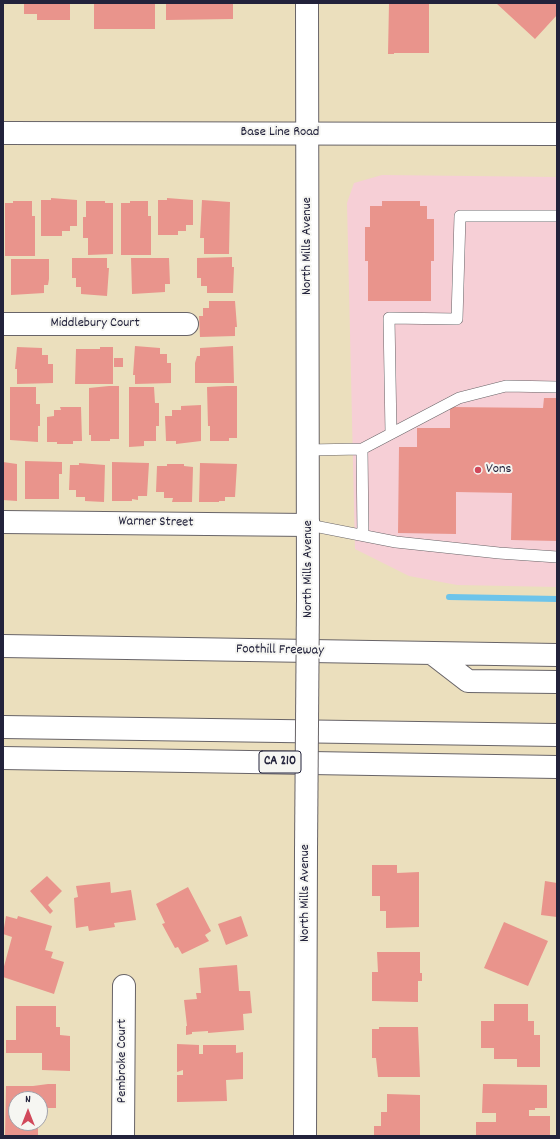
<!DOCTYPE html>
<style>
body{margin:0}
#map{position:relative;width:560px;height:1139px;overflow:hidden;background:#ebdfbd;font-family:Dekko,sans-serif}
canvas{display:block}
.frame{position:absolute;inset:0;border:4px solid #22223b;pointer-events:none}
.north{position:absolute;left:8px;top:1091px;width:40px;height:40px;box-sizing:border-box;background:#f6f6f2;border:1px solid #a1a1a9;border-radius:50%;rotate:0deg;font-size:11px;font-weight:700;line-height:16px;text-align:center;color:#22223b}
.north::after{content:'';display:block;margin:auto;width:14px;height:18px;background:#d1495b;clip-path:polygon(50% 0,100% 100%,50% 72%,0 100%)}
</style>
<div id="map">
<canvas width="560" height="1139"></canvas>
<div class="frame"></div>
<div class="north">N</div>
</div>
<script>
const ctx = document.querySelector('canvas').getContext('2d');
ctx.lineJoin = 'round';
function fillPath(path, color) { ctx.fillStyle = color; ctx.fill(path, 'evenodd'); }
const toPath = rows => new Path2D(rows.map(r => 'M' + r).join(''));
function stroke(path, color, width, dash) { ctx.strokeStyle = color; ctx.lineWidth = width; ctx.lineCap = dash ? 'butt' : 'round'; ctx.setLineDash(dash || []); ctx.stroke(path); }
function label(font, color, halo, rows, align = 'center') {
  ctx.font = font + ' Dekko,sans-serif'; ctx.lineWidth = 4; ctx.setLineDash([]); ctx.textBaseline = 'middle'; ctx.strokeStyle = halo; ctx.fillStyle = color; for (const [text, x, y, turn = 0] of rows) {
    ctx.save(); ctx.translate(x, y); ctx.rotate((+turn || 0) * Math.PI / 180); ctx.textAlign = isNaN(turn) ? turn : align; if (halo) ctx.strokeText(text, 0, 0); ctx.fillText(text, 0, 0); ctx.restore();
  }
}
fillPath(toPath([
 [382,175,557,177,557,587,457,585,409,576,355,549,347,203,354,183]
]), '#f6cfd6');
stroke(toPath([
 [449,597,557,599]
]), '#6dc4ea', 6);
fillPath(toPath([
 [24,3,70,3,70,20,37,20,37,14,24,14],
 [94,3,155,3,155,29,94,29],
 [166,3,233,3,233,19,166,20],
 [389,3,429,3,429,53,394,53,394,54,388,54],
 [496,3,557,3,557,15,535,39],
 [51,198,77,200,77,226,70,226,70,231,62,231,62,236,41,236,41,200,51,200],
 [167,198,193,200,193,225,186,225,186,231,178,231,178,235,158,235,158,200,167,200],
 [202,200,230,202,229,254,204,254,204,238,200,238],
 [13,201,32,201,32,216,35,216,35,256,5,256,5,203,13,203],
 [86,201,105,201,105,203,113,203,113,254,88,255,88,238,83,238,83,217,86,217],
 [130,201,148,201,148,216,151,216,151,255,121,255,121,203,130,203],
 [382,201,420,201,420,206,427,206,427,219,434,219,434,261,431,261,431,301,368,301,368,261,365,261,365,227,370,227,370,206,382,206],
 [232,257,232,267,234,267,233,293,207,293,207,286,201,286,201,278,197,278,197,258],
 [72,258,107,258,107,268,109,268,107,296,81,294,81,287,76,287,76,278,72,278],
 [131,258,169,258,170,284,165,284,165,292,132,294],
 [11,259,49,259,49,279,48,285,44,285,44,293,11,295],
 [209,301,235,301,237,327,235,327,235,336,200,337,199,316,203,316,203,308,209,308],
 [135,346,160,348,160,354,167,354,167,363,171,363,171,383,135,384,135,375,133,375],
 [233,346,234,383,195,383,195,363,197,356,200,356,200,348],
 [17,347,42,348,42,355,48,355,48,364,53,364,53,383,17,384,17,369,15,369],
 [100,347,113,347,113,384,75,384,76,349,100,349],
 [114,358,123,358,123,367,114,367],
 [109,386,119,386,119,439,110,439,110,441,91,441,91,435,89,435,89,388],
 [227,386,237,386,237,438,229,438,229,441,210,441,210,426,208,426,207,387],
 [10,387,36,387,36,404,40,404,40,426,38,426,38,442,10,440],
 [129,387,154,387,155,403,159,403,159,426,156,426,156,441,144,441,144,446,129,447],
 [544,398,557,398,557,541,511,540,512,493,456,492,456,534,398,533,399,447,417,447,417,428,450,428,450,407,543,408],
 [201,405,201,441,176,444,176,441,166,441,165,416,172,416,172,410,181,410,181,406],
 [60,407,81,407,82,441,73,441,73,444,57,444,57,442,47,442,47,417,54,416,54,410,61,410],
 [25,461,62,462,62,474,59,474,59,499,25,499],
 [3,462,17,464,17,501,3,500],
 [112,462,149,463,147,496,138,496,138,500,132,499,132,501,112,501],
 [79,463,105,465,104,502,85,501,85,497,76,497,76,490,69,490,70,465,79,465],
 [200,463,237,464,235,497,225,497,225,501,219,501,219,502,199,502],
 [167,464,184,464,184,466,193,467,192,502,172,502,173,498,164,498,164,492,156,492,157,466,167,466],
 [372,865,397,865,397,873,419,872,419,927,386,928,386,911,380,911,380,896,372,896],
 [47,876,62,891,48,905,53,911,50,914,30,891],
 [545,881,557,883,557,917,541,915],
 [110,882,111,893,131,890,136,920,114,923,115,927,89,931,88,926,76,928,74,898,78,897,76,886],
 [188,887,211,931,205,935,209,941,182,954,178,947,175,948,162,924,165,923,156,904],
 [6,916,17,919,18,916,52,926,45,950,53,952,51,958,64,962,54,994,3,977,3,970,12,937,3,934],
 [241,916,248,936,226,945,218,924],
 [504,922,548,941,528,986,484,968],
 [377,952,420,952,420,973,422,973,422,981,418,981,418,1002,372,1001,372,972,378,972],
 [237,965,239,991,250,991,252,1013,243,1014,244,1030,208,1033,208,1031,192,1032,192,1034,186,1035,186,1026,187,1026,184,1000,197,999,196,993,201,993,199,968],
 [494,1004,528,1004,528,1021,534,1021,534,1035,540,1035,540,1067,517,1067,517,1059,494,1059,494,1048,481,1048,481,1021,494,1021],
 [16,1006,56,1006,56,1027,60,1027,60,1035,70,1036,70,1071,42,1070,42,1053,6,1053,6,1040,16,1040],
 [379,1027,418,1027,420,1077,378,1077,376,1058,372,1058,372,1029,379,1029],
 [177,1044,199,1045,199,1054,203,1054,203,1045,236,1045,236,1053,243,1052,243,1079,226,1080,227,1101,177,1102,177,1075,183,1075,183,1070,177,1072],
 [48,1084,56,1084,56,1108,40,1108,40,1099,16,1099,16,1123,38,1123,38,1136,5,1136,6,1086,33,1086],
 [483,1084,547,1085,547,1108,535,1108,535,1110,529,1110,529,1116,550,1116,550,1136,476,1136,476,1122,496,1122,496,1113,482,1113],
 [387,1094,420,1095,420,1136,374,1136,374,1126,381,1126,381,1112,387,1112]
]), '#e9948c');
const service = toPath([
 [391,433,389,318,457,319,460,216,557,216],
 [362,449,363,534],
 [308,450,362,449,459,398,506,386,557,387],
 [309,525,396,542,499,553,557,557]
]);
const minor = toPath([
 [3,324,187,324],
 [3,522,309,525],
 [123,1136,124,986]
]);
const secondary = toPath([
 [307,3,308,599],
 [305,1136,306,850]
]);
const primary = toPath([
 [3,133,557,134]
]);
const motorway = toPath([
 [3,646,557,655],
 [433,654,468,681,557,682],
 [3,727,557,735],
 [3,758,557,767]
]);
stroke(service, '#686468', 12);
stroke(minor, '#686468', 24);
stroke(secondary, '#686468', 24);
stroke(primary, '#686468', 24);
stroke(motorway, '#686468', 24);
stroke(service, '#fff', 11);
stroke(minor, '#fff', 22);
stroke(secondary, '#fff', 22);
stroke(primary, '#fff', 22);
stroke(motorway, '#fff', 22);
const secondaryBridge = toPath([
 [306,850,308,599]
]);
stroke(secondaryBridge, '#686468', 24, []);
stroke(secondaryBridge, '#fff', 22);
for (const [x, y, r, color] of [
 [478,470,4,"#d1495b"]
]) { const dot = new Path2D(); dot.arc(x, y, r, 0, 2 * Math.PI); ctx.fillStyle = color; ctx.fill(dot); stroke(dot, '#f6f6f2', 1.5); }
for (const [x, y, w] of [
 [280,762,42]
]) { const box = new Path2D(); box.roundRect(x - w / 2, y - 11, w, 22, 3); ctx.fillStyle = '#f6f6f2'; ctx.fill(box); stroke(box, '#22223b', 1); }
label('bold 13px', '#22223b', null, [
 ["CA 210",280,762]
]);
label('14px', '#22223b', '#f6f6f2', [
 ["Base Line Road",280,133],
 ["North Mills Avenue",308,246,-90],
 ["Middlebury Court",95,324],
 ["Warner Street",156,523,1],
 ["North Mills Avenue",309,569,-90],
 ["Foothill Freeway",280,651,1],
 ["North Mills Avenue",306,893,-90],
 ["Pembroke Court",123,1061,-90]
]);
label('14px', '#22223b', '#f6f6f2', [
 ["Vons",486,470]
], 'left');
</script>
